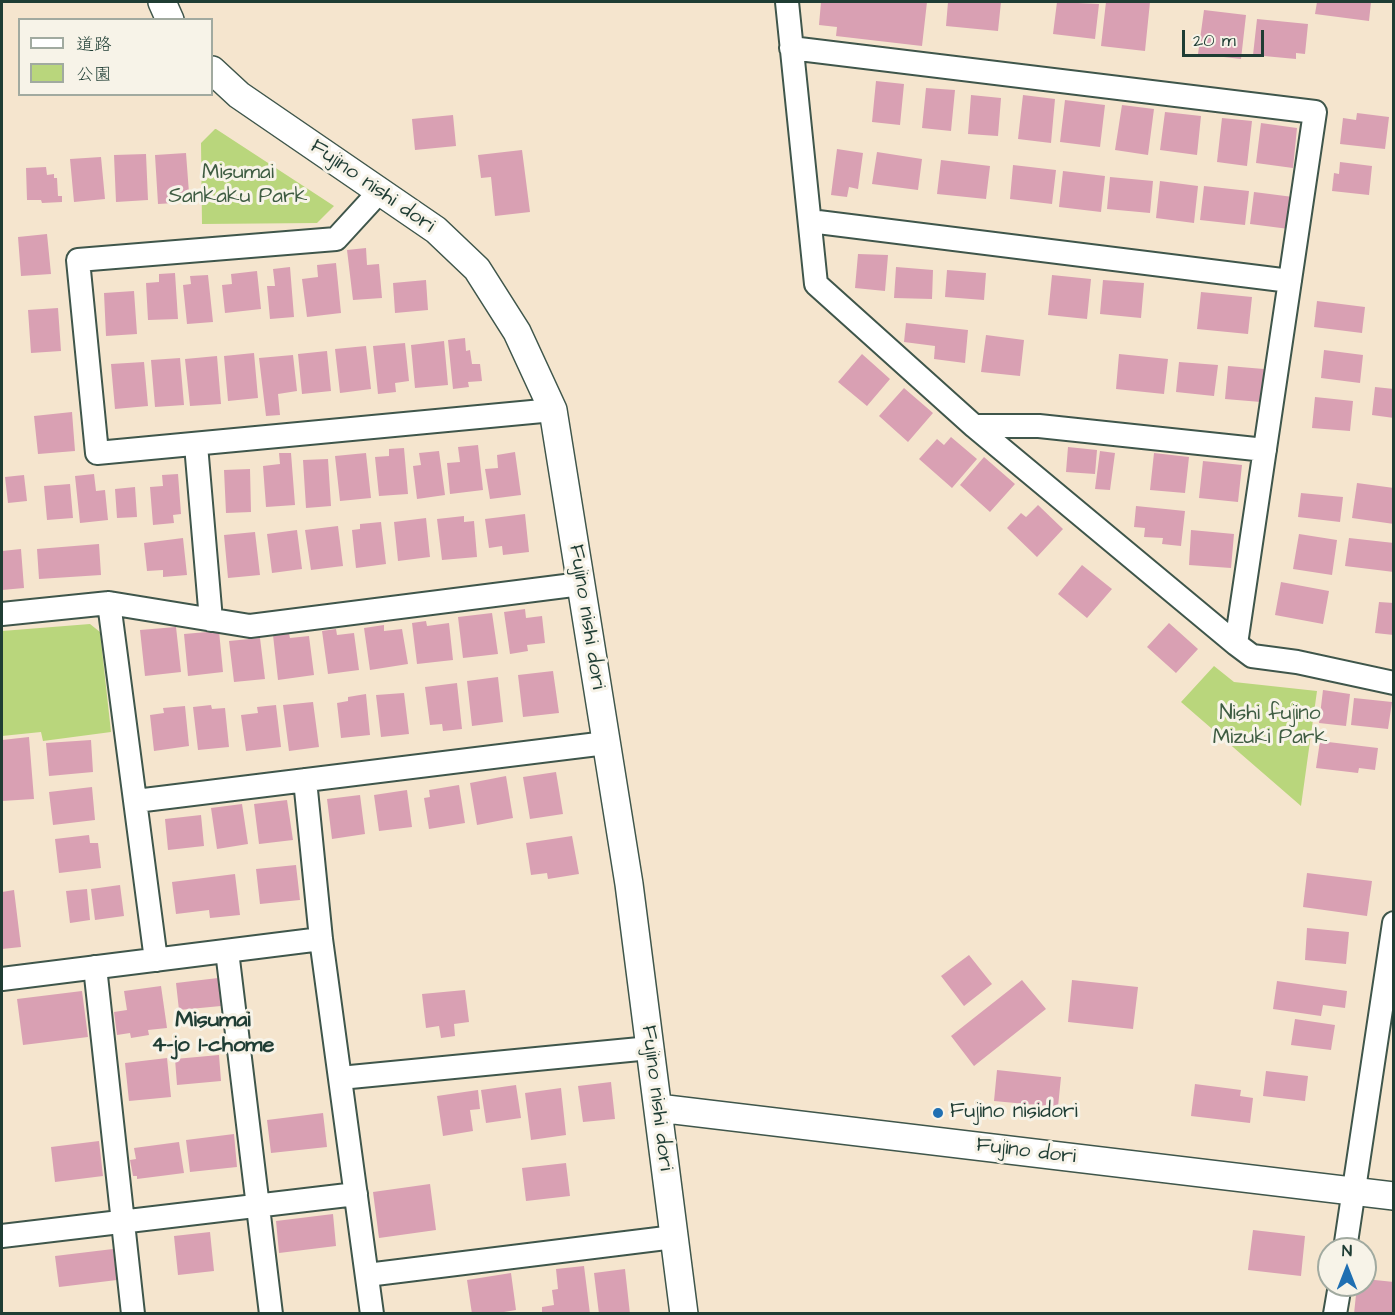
<!DOCTYPE html>
<meta charset="utf-8">
<style>
body{margin:0}
#map{position:relative;width:1395px;height:1315px;overflow:hidden;background:#f5e5ce;font-family:"Architects Daughter","Klee One",sans-serif}
canvas{display:block}
.frame{position:absolute;inset:0;border:3px solid #1f3d34;pointer-events:none}
.legend{position:absolute;left:18px;top:18px;width:195px;height:78px;box-sizing:border-box;background:#f7f3e8;border:2px solid #a1aaa0;margin:0;padding:8px 10px;list-style:none;font-size:18px;color:#1f3d34}
.legend li{display:flex;align-items:center;gap:12px;height:30px}
.legend b{width:30px;border:2px solid #a1aaa0}
.north{position:absolute;left:1317px;top:1237px;width:60px;height:60px;box-sizing:border-box;background:#f7f3e8;border:2px solid #a1aaa0;border-radius:50%;rotate:0deg;font-size:16px;font-weight:700;line-height:24px;text-align:center;color:#1f3d34}
.north::after{content:'';display:block;margin:auto;width:21px;height:27px;background:#1f6fb2;clip-path:polygon(50% 0,100% 100%,50% 72%,0 100%)}
.scale{position:absolute;left:1182px;top:30px;width:82px;height:27px;box-sizing:border-box;border:3px solid #1f3d34;border-top:0;padding-left:8px;font-size:18px;line-height:21px;white-space:nowrap;color:#1f3d34;-webkit-text-stroke:4px #f7f3e8;paint-order:stroke}
</style>
<div id="map">
<canvas width="1395" height="1315"></canvas>
<div class="frame"></div>
<ul class="legend">
<li><b style="height:8px;background:#fff"></b>道路</li>
<li><b style="height:16px;background:#b9d67c"></b>公園</li>
</ul>
<div class="north">N</div>
<div class="scale">20 m</div>
</div>
<script>
const ctx = document.querySelector('canvas').getContext('2d');
ctx.lineJoin = 'round';
function fillPath(path, color) { ctx.fillStyle = color; ctx.fill(path, 'evenodd'); }
const toPath = rows => new Path2D(rows.map(r => 'M' + r).join(''));
function stroke(path, color, width, dash) { ctx.strokeStyle = color; ctx.lineWidth = width; ctx.lineCap = dash ? 'butt' : 'round'; ctx.setLineDash(dash || []); ctx.stroke(path); }
function label(font, color, halo, rows, align = 'center') {
  ctx.font = font + ' "Architects Daughter",sans-serif'; ctx.lineWidth = 6; ctx.setLineDash([]); ctx.textBaseline = 'middle'; ctx.strokeStyle = halo; ctx.fillStyle = color; for (const [text, x, y, turn = 0] of rows) {
    ctx.save(); ctx.translate(x, y); ctx.rotate((+turn || 0) * Math.PI / 180); ctx.textAlign = isNaN(turn) ? turn : align; if (halo) ctx.strokeText(text, 0, 0); ctx.fillText(text, 0, 0); ctx.restore();
  }
}
fillPath(toPath([
 [215,129,216,129,334,206,317,223,202,224,201,143],
 [90,624,100,632,111,732,43,741,41,732,2,736,2,631],
 [1214,666,1234,682,1317,691,1301,806,1181,702]
]), '#b9d67c');
fillPath(toPath([
 [821,2,927,2,922,46,836,36,837,27,819,25],
 [948,2,1001,2,998,31,946,26],
 [1057,2,1099,4,1095,39,1053,34],
 [1106,2,1150,2,1145,51,1101,46],
 [1317,2,1371,2,1369,21,1315,14],
 [1204,10,1246,15,1241,59,1198,54],
 [1257,19,1308,24,1305,54,1296,53,1296,59,1253,55],
 [876,81,904,84,900,125,872,122],
 [926,88,955,90,951,131,922,128],
 [971,95,1001,98,998,136,968,134],
 [1023,95,1055,99,1051,143,1018,139],
 [1065,100,1105,105,1100,147,1060,142],
 [1122,105,1154,109,1148,155,1115,150],
 [1165,112,1201,116,1197,155,1160,150],
 [1357,113,1389,117,1385,149,1340,144,1343,118,1356,120],
 [453,115,456,146,415,150,412,119],
 [1222,118,1252,121,1247,166,1217,162],
 [1261,123,1297,128,1293,168,1256,163],
 [837,149,863,153,858,189,849,187,847,197,831,195],
 [522,150,530,212,495,216,491,177,481,178,478,155],
 [877,152,922,159,918,190,872,184],
 [186,153,189,193,175,194,175,203,158,204,155,155],
 [146,154,148,200,116,202,114,155],
 [101,157,105,199,74,202,70,159],
 [941,160,990,166,986,199,937,194],
 [1340,162,1372,166,1369,195,1332,191,1334,173,1339,174],
 [1013,165,1056,170,1052,204,1010,199],
 [46,167,47,175,54,174,54,178,57,178,58,196,62,196,62,202,42,203,41,200,27,200,26,168],
 [1063,171,1105,176,1101,212,1059,207],
 [1110,177,1153,181,1150,213,1107,209],
 [1160,181,1198,186,1194,223,1156,218],
 [1204,186,1249,191,1245,225,1200,220],
 [1254,192,1293,197,1289,229,1250,224],
 [47,234,51,274,21,276,18,237],
 [366,248,367,265,379,264,382,298,353,300,347,250],
 [858,254,888,255,885,291,855,288],
 [336,263,341,313,307,317,302,279,318,277,317,265],
 [290,267,294,317,270,319,267,286,275,286,273,269],
 [896,267,933,270,932,299,894,298],
 [947,270,986,273,984,300,945,297],
 [257,271,261,309,225,313,222,285,232,284,231,274],
 [175,273,178,319,148,320,146,283,159,282,159,274],
 [208,275,213,322,187,324,183,285,191,284,190,276],
 [1052,275,1091,279,1087,319,1048,315],
 [426,280,428,310,395,313,393,283],
 [1103,280,1144,283,1141,318,1100,314],
 [134,291,137,334,106,336,104,293],
 [1201,292,1252,297,1248,334,1197,329],
 [1317,301,1365,307,1362,333,1314,327],
 [58,308,61,351,31,353,28,310],
 [906,323,968,330,965,363,934,359,935,346,904,342],
 [986,335,1024,340,1020,376,981,372],
 [465,338,466,351,470,350,472,364,480,364,482,381,468,382,469,387,453,389,448,340],
 [444,341,448,385,415,388,411,345],
 [405,343,409,381,395,383,396,392,378,394,373,346],
 [366,346,371,389,340,393,335,349],
 [1324,350,1363,355,1360,383,1321,378],
 [327,351,331,391,302,394,298,354],
 [254,353,258,398,228,401,224,356],
 [862,354,890,379,867,406,838,382],
 [1119,354,1168,359,1164,394,1116,389],
 [293,355,297,391,278,394,280,415,266,416,259,358],
 [217,356,221,404,190,406,185,359],
 [180,358,184,405,155,407,151,360],
 [144,362,148,406,115,409,111,364],
 [1179,362,1218,365,1214,396,1176,392],
 [1228,366,1264,369,1261,402,1225,399],
 [1375,387,1394,389,1394,418,1372,415],
 [904,388,933,413,908,442,879,416],
 [1315,397,1353,401,1350,431,1312,428],
 [72,412,75,451,38,454,34,416],
 [951,437,977,459,952,488,919,459,937,439,944,445],
 [478,445,483,490,450,494,447,463,460,462,458,447],
 [1068,447,1097,450,1095,474,1066,472],
 [404,448,408,494,379,496,375,457,389,456,389,449],
 [439,451,445,495,417,499,413,466,421,465,419,453],
 [1100,451,1115,453,1110,490,1095,489],
 [515,452,521,495,490,499,485,469,498,468,497,455],
 [279,453,291,453,295,505,266,507,263,466,280,464],
 [366,453,371,498,340,501,335,456],
 [1154,453,1189,457,1185,493,1150,490],
 [984,457,1015,484,990,512,960,485],
 [328,459,331,506,306,508,303,460],
 [1203,461,1242,465,1238,502,1199,498],
 [250,469,251,512,226,513,224,470],
 [94,474,96,491,105,490,108,520,80,523,75,476],
 [178,474,181,514,173,515,174,523,153,525,150,487,163,486,162,475],
 [24,475,27,501,8,503,5,477],
 [1357,483,1394,488,1394,524,1352,518],
 [70,484,73,518,47,520,44,486],
 [135,487,137,517,117,518,115,489],
 [1301,493,1343,497,1340,522,1298,517],
 [1038,505,1063,529,1037,557,1007,528,1021,513,1026,517],
 [1136,506,1185,511,1181,546,1162,544,1163,538,1144,537,1145,528,1134,527],
 [525,514,529,552,503,555,502,546,489,548,485,519],
 [464,516,464,522,474,521,477,557,442,560,437,519],
 [426,518,430,557,398,561,394,522],
 [381,522,386,564,356,568,352,530,360,529,360,524],
 [338,526,343,566,311,570,305,530],
 [297,530,302,569,272,573,267,534],
 [1191,530,1234,534,1231,568,1189,565],
 [255,532,260,575,228,578,224,535],
 [1299,534,1337,540,1332,575,1293,569],
 [183,538,187,575,163,577,163,570,147,571,144,543],
 [1349,538,1394,543,1394,572,1345,566],
 [99,544,101,575,39,579,37,549],
 [21,549,24,588,2,590,2,551],
 [1082,565,1112,589,1087,618,1058,594],
 [1281,582,1329,591,1323,624,1275,615],
 [1379,602,1394,603,1394,635,1375,633],
 [525,609,526,618,542,616,545,643,527,645,528,651,510,654,504,612],
 [492,613,498,654,463,658,458,617],
 [426,621,427,626,449,623,453,660,417,664,412,623],
 [1169,623,1198,649,1176,673,1147,647],
 [384,625,384,631,402,629,408,664,370,670,364,628],
 [176,627,181,672,145,676,140,630],
 [336,629,337,635,354,633,359,670,328,674,322,631],
 [219,631,223,672,188,676,184,634],
 [289,634,290,638,309,636,314,675,278,680,273,635],
 [260,638,265,679,234,682,229,641],
 [553,671,559,713,523,717,518,675],
 [498,677,503,722,472,726,467,681],
 [457,683,462,729,443,731,442,724,430,725,425,687],
 [1323,690,1350,694,1346,726,1319,723],
 [404,693,409,734,381,737,376,695],
 [366,694,370,735,341,738,337,703,348,701,348,697],
 [1354,698,1392,702,1388,729,1351,725],
 [313,702,319,747,289,751,283,705],
 [211,705,212,709,225,708,229,747,198,750,193,707],
 [276,705,281,747,246,751,241,715,258,713,257,707],
 [185,706,189,746,154,751,150,715,164,713,163,708],
 [29,737,34,799,2,801,2,740],
 [91,740,93,772,49,776,46,743],
 [1320,741,1378,748,1375,770,1359,768,1358,773,1316,768],
 [556,772,563,814,530,819,523,777],
 [506,776,513,818,477,825,470,783],
 [459,785,465,823,429,829,424,798,430,797,429,790],
 [92,787,95,820,53,825,49,792],
 [407,790,412,827,379,831,374,795],
 [360,795,365,834,332,839,327,799],
 [287,800,293,840,259,844,254,804],
 [242,804,248,844,217,849,211,808],
 [201,815,204,846,168,850,165,819],
 [89,835,90,843,98,843,101,868,59,873,55,839],
 [572,836,579,874,548,879,547,873,531,875,526,843],
 [296,865,300,900,260,904,256,869],
 [1307,873,1372,881,1367,916,1303,907],
 [235,874,240,915,210,918,209,910,176,914,172,882],
 [120,885,124,916,95,920,91,889],
 [87,889,90,920,70,923,66,891],
 [14,890,21,947,2,949,2,892],
 [1307,928,1349,932,1346,964,1305,960],
 [969,955,992,984,964,1006,941,976],
 [218,978,221,1006,179,1010,176,983],
 [1022,980,1046,1009,974,1066,951,1036],
 [1072,980,1138,987,1133,1029,1068,1022],
 [1277,981,1347,991,1345,1008,1323,1005,1321,1016,1273,1009],
 [161,986,167,1028,148,1030,149,1035,131,1038,130,1033,117,1035,114,1012,127,1010,124,991],
 [465,990,469,1022,454,1024,455,1036,441,1038,439,1026,426,1028,422,994],
 [82,991,88,1037,23,1045,17,999],
 [1295,1019,1335,1025,1331,1050,1291,1045],
 [219,1055,221,1081,177,1085,175,1059],
 [167,1058,171,1097,129,1101,125,1063],
 [997,1070,1061,1077,1058,1107,994,1101],
 [1266,1071,1308,1076,1305,1101,1263,1096],
 [611,1082,615,1119,583,1122,578,1086],
 [1195,1084,1241,1090,1240,1096,1253,1098,1250,1123,1191,1116],
 [516,1085,521,1118,486,1123,481,1090],
 [561,1088,566,1135,531,1140,525,1093],
 [478,1090,480,1109,470,1110,473,1131,443,1136,437,1096],
 [323,1113,327,1147,271,1153,267,1120],
 [234,1134,237,1167,190,1172,186,1140],
 [99,1141,103,1176,55,1182,51,1147],
 [179,1142,184,1173,137,1179,137,1176,133,1176,130,1160,136,1159,134,1148],
 [566,1163,570,1196,526,1201,522,1168],
 [430,1184,436,1230,379,1238,373,1192],
 [333,1214,336,1246,279,1253,276,1221],
 [1253,1230,1305,1236,1301,1276,1248,1270],
 [210,1232,214,1271,178,1275,174,1236],
 [113,1249,117,1280,59,1287,55,1256],
 [584,1266,590,1314,542,1314,542,1307,554,1305,552,1290,558,1289,556,1269],
 [625,1269,630,1314,599,1314,594,1273],
 [511,1273,516,1310,492,1314,472,1314,467,1280],
 [1365,1279,1394,1282,1394,1314,1354,1314,1357,1285,1365,1285]
]), '#d9a0b3');
const minor = toPath([
 [787,2,816,284,974,426,1236,644,1252,656,1297,662,1394,683],
 [791,48,1315,112,1236,644],
 [380,191,336,239,78,260,97,453,553,410],
 [810,221,1290,281],
 [974,426,1039,426,1265,450],
 [196,445,211,620],
 [109,603,156,960],
 [2,614,109,603,250,626,581,584],
 [305,780,321,939,372,1314],
 [136,801,606,743],
 [227,951,271,1314],
 [95,967,133,1314],
 [2,979,321,939],
 [340,1078,650,1048],
 [2,1236,356,1194],
 [1345,1249,1394,923],
 [367,1275,674,1237],
 [1335,1314,1340,1285]
]);
const tertiary = toPath([
 [162,2,170,20],
 [212,70,239,95,436,230,477,269,517,332,553,410,629,884,684,1314],
 [658,1108,1394,1196]
]);
stroke(minor, '#3f564b', 26);
stroke(tertiary, '#3f564b', 30);
stroke(minor, '#fff', 22);
stroke(tertiary, '#fff', 27);
for (const [x, y, r, color] of [
 [938,1113,6,"#1f6fb2"]
]) { const dot = new Path2D(); dot.arc(x, y, r, 0, 2 * Math.PI); ctx.fillStyle = color; ctx.fill(dot); stroke(dot, '#f7f3e8', 2); }
label('21px', '#3e5c42', '#f7f3e8', [
 ["Misumai",238,174],
 ["Sankaku Park",238,198],
 ["Nishi fujino",1270,715],
 ["Mizuki Park",1270,739]
]);
label('21px', '#1f3d34', '#f7f3e8', [
 ["Fujino nishi dori",372,187,35],
 ["Fujino nishi dori",586,617,81],
 ["Fujino nishi dori",656,1098,83],
 ["Fujino dori",1026,1152,7]
]);
label('21px', '#1f3d34', '#f7f3e8', [
 ["Fujino nisidori",950,1113]
], 'left');
label('bold 22px', '#1f3d34', '#f7f3e8', [
 ["Misumai",213,1021],
 ["4-jo 1-chome",213,1046]
]);
</script>
